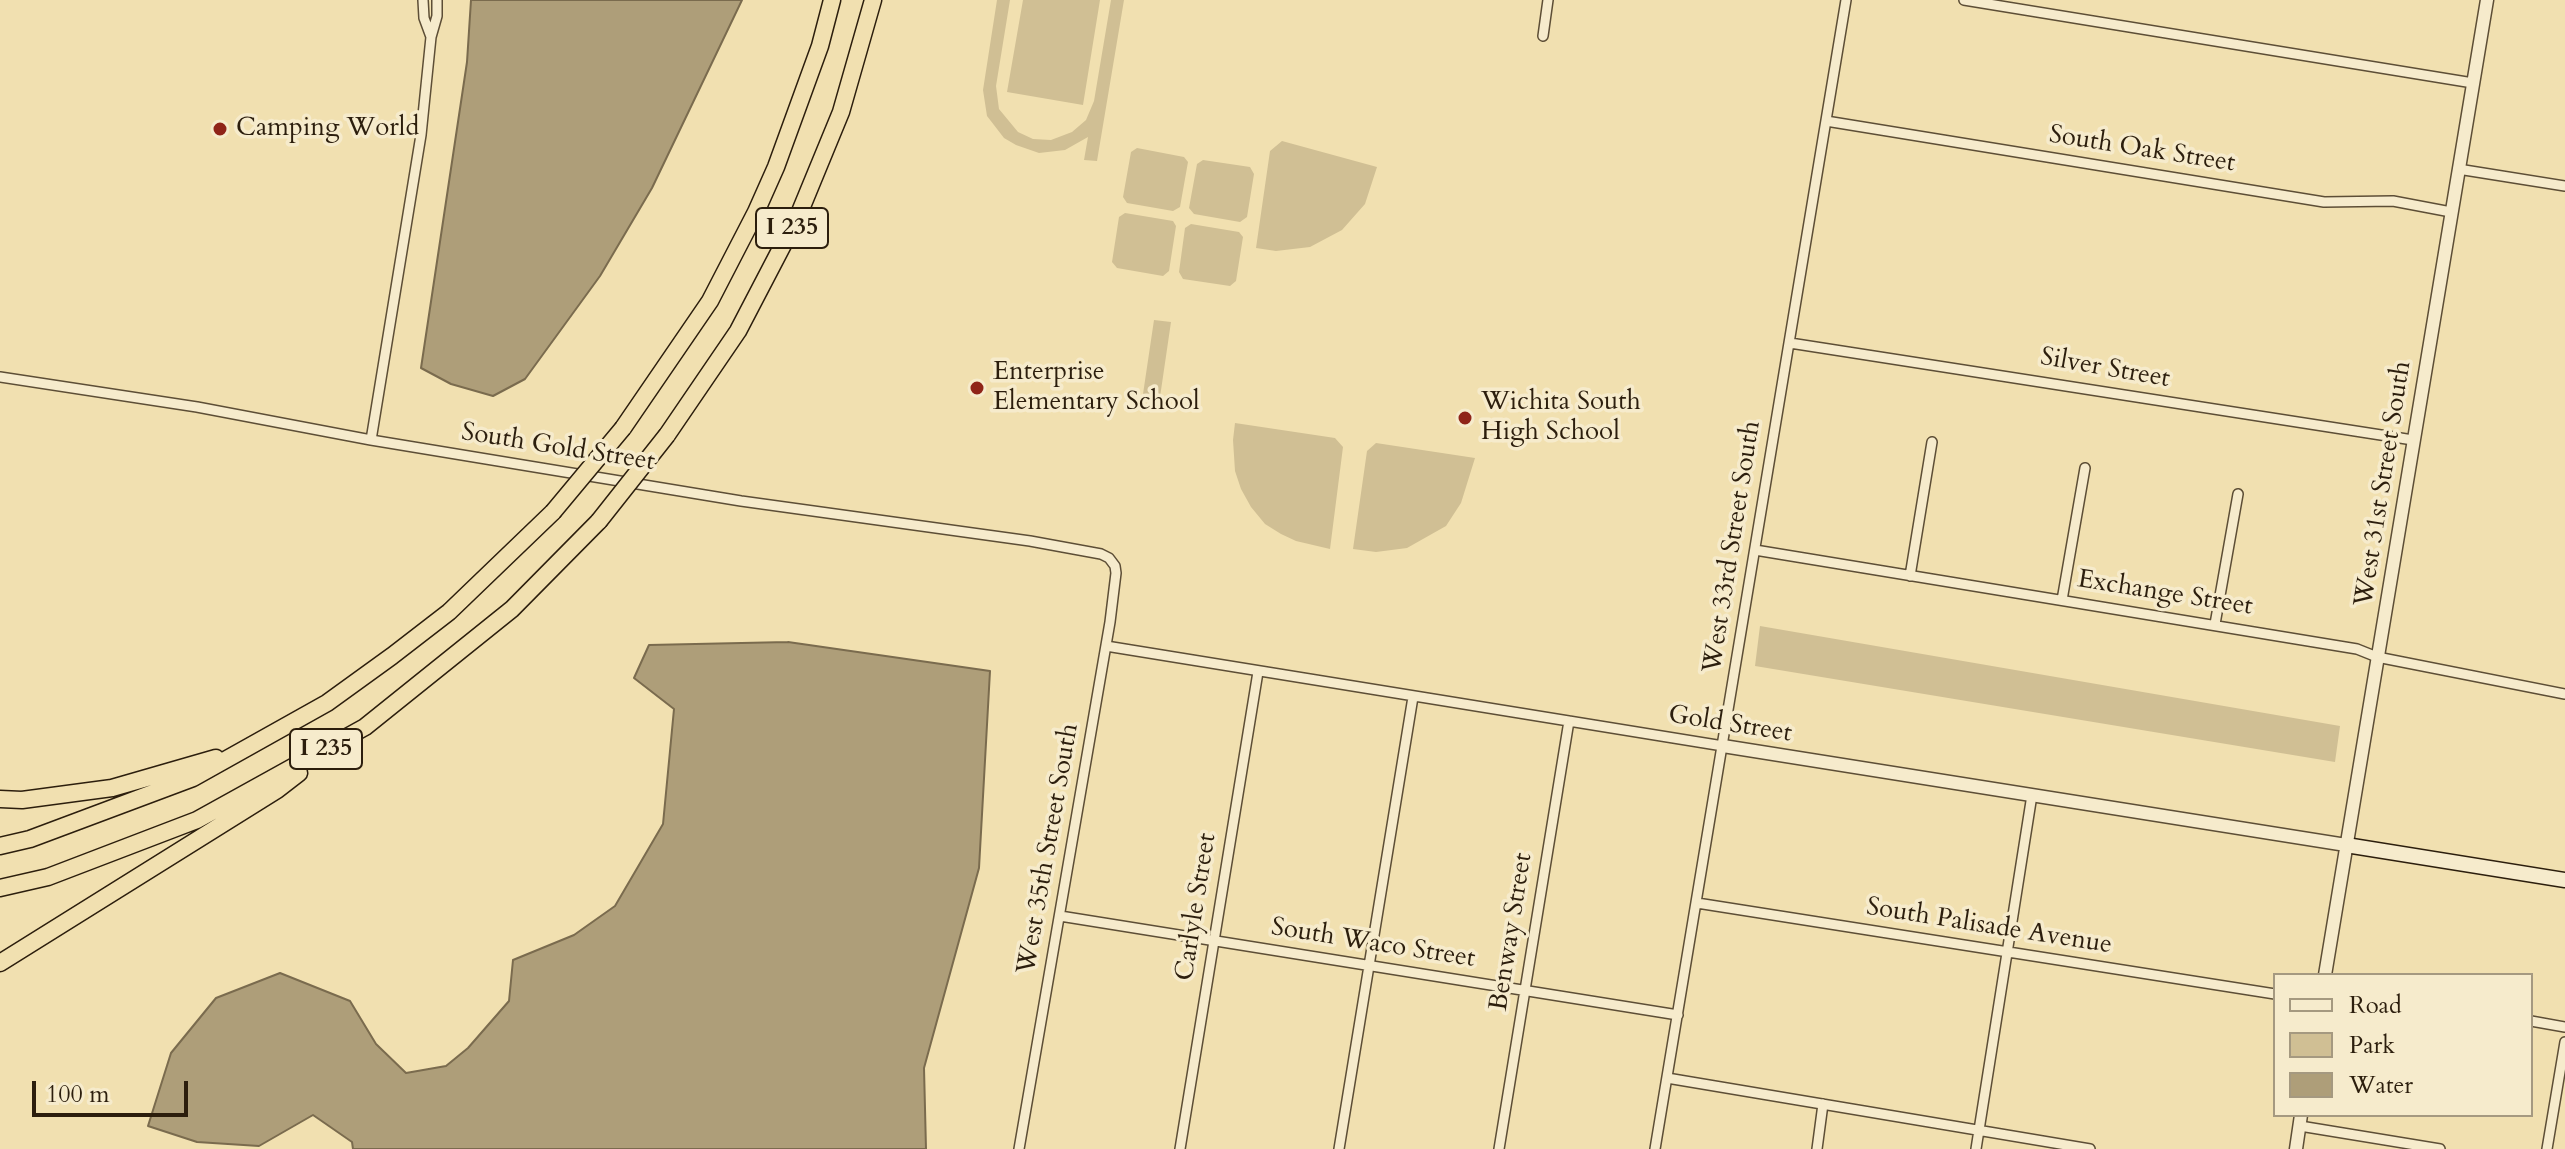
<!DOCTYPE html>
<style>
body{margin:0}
#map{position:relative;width:2565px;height:1149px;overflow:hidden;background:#f1e0b0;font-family:Cardo,serif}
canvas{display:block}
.legend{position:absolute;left:2273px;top:973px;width:260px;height:144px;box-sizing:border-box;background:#f6ebcc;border:2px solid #a59980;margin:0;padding:10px 14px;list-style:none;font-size:24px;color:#2c1e0d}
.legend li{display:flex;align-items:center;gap:16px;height:40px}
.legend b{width:40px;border:2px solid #a59980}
.scale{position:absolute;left:32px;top:1081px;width:156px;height:36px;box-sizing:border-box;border:4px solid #2c1e0d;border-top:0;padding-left:10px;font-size:24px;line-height:28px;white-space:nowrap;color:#2c1e0d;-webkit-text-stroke:6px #f6ebcc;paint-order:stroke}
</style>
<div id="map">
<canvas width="2565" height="1149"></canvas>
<ul class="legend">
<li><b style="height:10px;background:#f6ebcc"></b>Road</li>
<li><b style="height:22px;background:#d0bf94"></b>Park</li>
<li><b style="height:22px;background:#ae9e79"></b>Water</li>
</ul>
<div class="scale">100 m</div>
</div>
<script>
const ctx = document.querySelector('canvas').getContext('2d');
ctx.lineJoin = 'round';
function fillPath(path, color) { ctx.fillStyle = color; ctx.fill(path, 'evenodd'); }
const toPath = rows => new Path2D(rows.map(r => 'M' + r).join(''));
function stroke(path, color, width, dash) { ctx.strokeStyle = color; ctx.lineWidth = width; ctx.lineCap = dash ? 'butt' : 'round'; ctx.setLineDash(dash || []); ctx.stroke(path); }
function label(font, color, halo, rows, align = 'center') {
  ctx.font = font + ' Cardo,serif'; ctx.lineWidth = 7; ctx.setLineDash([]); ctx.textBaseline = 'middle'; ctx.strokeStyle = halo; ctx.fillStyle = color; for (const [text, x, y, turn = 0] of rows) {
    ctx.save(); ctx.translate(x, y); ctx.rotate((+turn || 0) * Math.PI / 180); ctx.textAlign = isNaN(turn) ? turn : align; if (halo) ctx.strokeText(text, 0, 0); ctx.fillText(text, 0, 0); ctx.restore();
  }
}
fillPath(toPath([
 [997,0,1010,0,996,86,999,109,1018,132,1033,139,1051,140,1072,132,1086,120,1094,101,1111,0,1124,0,1097,161,1084,160,1088,137,1065,150,1039,153,1016,145,1004,138,987,116,983,90],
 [1023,0,1100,0,1083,105,1007,92],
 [1282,141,1377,167,1365,204,1342,230,1310,247,1276,251,1256,248,1270,151],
 [1137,148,1184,157,1188,162,1180,207,1173,211,1127,203,1123,197,1131,152],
 [1203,160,1250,167,1254,174,1247,217,1240,222,1194,214,1189,208,1197,164],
 [1125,213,1173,221,1176,226,1169,271,1163,276,1117,268,1112,262,1119,217],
 [1191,224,1239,232,1243,237,1236,281,1230,286,1183,279,1179,272,1185,228],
 [1154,320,1171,322,1160,397,1143,394],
 [1235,423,1335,438,1343,447,1330,549,1296,541,1281,534,1265,524,1251,507,1241,489,1235,471,1233,440],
 [1376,443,1475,458,1461,503,1446,526,1407,548,1376,552,1353,549,1367,451],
 [1760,626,2340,726,2335,762,1755,666]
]), '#d0bf94');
const water = toPath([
 [471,0,742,0,652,188,600,276,525,379,493,396,451,384,421,368,467,62,471,0],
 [788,642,990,671,979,868,924,1068,926,1149,353,1149,352,1142,313,1115,259,1146,197,1142,148,1126,171,1053,216,998,280,973,350,1001,376,1044,406,1073,446,1066,468,1048,509,1001,513,960,574,935,615,906,663,824,674,709,634,678,649,645,788,642]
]);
fillPath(water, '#ae9e79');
stroke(water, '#7a6b4e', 2);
const minor = toPath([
 [423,0,424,18,431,37,437,16,437,0],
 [1964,0,2473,83],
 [1543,36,1548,0],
 [1826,121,2324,202,2393,201,2451,212],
 [2458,169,2565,186],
 [1790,343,2413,440],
 [0,377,197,407,371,440,741,501,1030,541,1101,554,1109,558,1115,566,1116,573,1110,622,1019,1149],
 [371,440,421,135,431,37],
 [1755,550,2357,649,2377,657,2565,694],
 [1910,576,1932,442],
 [2062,600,2085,468],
 [2215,624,2238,494],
 [1106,646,1723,746],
 [1697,903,2275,994],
 [1060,916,1678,1015],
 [2531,1021,2565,1027],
 [1667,1078,2090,1149],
 [2300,1126,2440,1149],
 [1180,1149,1258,672],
 [1339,1149,1413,697],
 [1499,1149,1569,721],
 [1655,1149,1846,0],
 [1817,1149,1823,1104],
 [1976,1149,2032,795],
 [2547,1149,2565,1042]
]);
const tertiary = toPath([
 [1723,746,2346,845],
 [2325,975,2487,0],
 [2296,1149,2301,1115]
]);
const secondary = toPath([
 [2346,845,2565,880]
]);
const motorway = toPath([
 [623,428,710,301,756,212,776,167,820,46,832,0],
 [667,435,738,331,799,214,841,112,873,0],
 [0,799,22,800,112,788,216,758],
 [0,846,30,839,193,778,327,703,392,656,449,612,553,512],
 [0,888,48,877,197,820,365,727,512,609,599,521],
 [0,963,277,790,299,773]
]);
stroke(minor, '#5d4e36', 12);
stroke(tertiary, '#5d4e36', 15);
stroke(secondary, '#2c1e0d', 17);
stroke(motorway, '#2c1e0d', 19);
stroke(minor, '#f6ebcc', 9);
stroke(tertiary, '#f6ebcc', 12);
stroke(secondary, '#f6ebcc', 14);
stroke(motorway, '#f1e0b0', 16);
const motorwayBridge = toPath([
 [553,512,623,428],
 [599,521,667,435]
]);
stroke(motorwayBridge, '#2c1e0d', 19, []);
stroke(motorwayBridge, '#f1e0b0', 16);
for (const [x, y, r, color] of [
 [220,129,8,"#8f2418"],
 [977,388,8,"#8f2418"],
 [1465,418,8,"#8f2418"]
]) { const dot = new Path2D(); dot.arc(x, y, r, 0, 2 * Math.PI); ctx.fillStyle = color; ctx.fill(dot); stroke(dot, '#f6ebcc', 3); }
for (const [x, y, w] of [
 [792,228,72],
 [326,749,72]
]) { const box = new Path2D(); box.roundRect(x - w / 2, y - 20, w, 40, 6); ctx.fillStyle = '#f6ebcc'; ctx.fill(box); stroke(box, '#2c1e0d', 2); }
label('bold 24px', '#2c1e0d', null, [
 ["I 235",792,228],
 ["I 235",326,749]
]);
label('26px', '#2c1e0d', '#f6ebcc', [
 ["Camping World",236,129],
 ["Enterprise",993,373],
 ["Elementary School",993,403],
 ["Wichita South",1481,403],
 ["High School",1481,433]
], 'left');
label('26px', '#2c1e0d', '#f6ebcc', [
 ["South Oak Street",2142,150,9],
 ["Silver Street",2105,369,10],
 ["South Gold Street",558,448,9],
 ["West 31st Street South",2384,484,-81],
 ["West 33rd Street South",1733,547,-81],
 ["Exchange Street",2165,594,9],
 ["Gold Street",1730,725,9],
 ["West 35th Street South",1049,849,-80],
 ["Carlyle Street",1197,907,-81],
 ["South Palisade Avenue",1989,927,9],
 ["Benway Street",1512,932,-81],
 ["South Waco Street",1373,944,9]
]);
</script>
